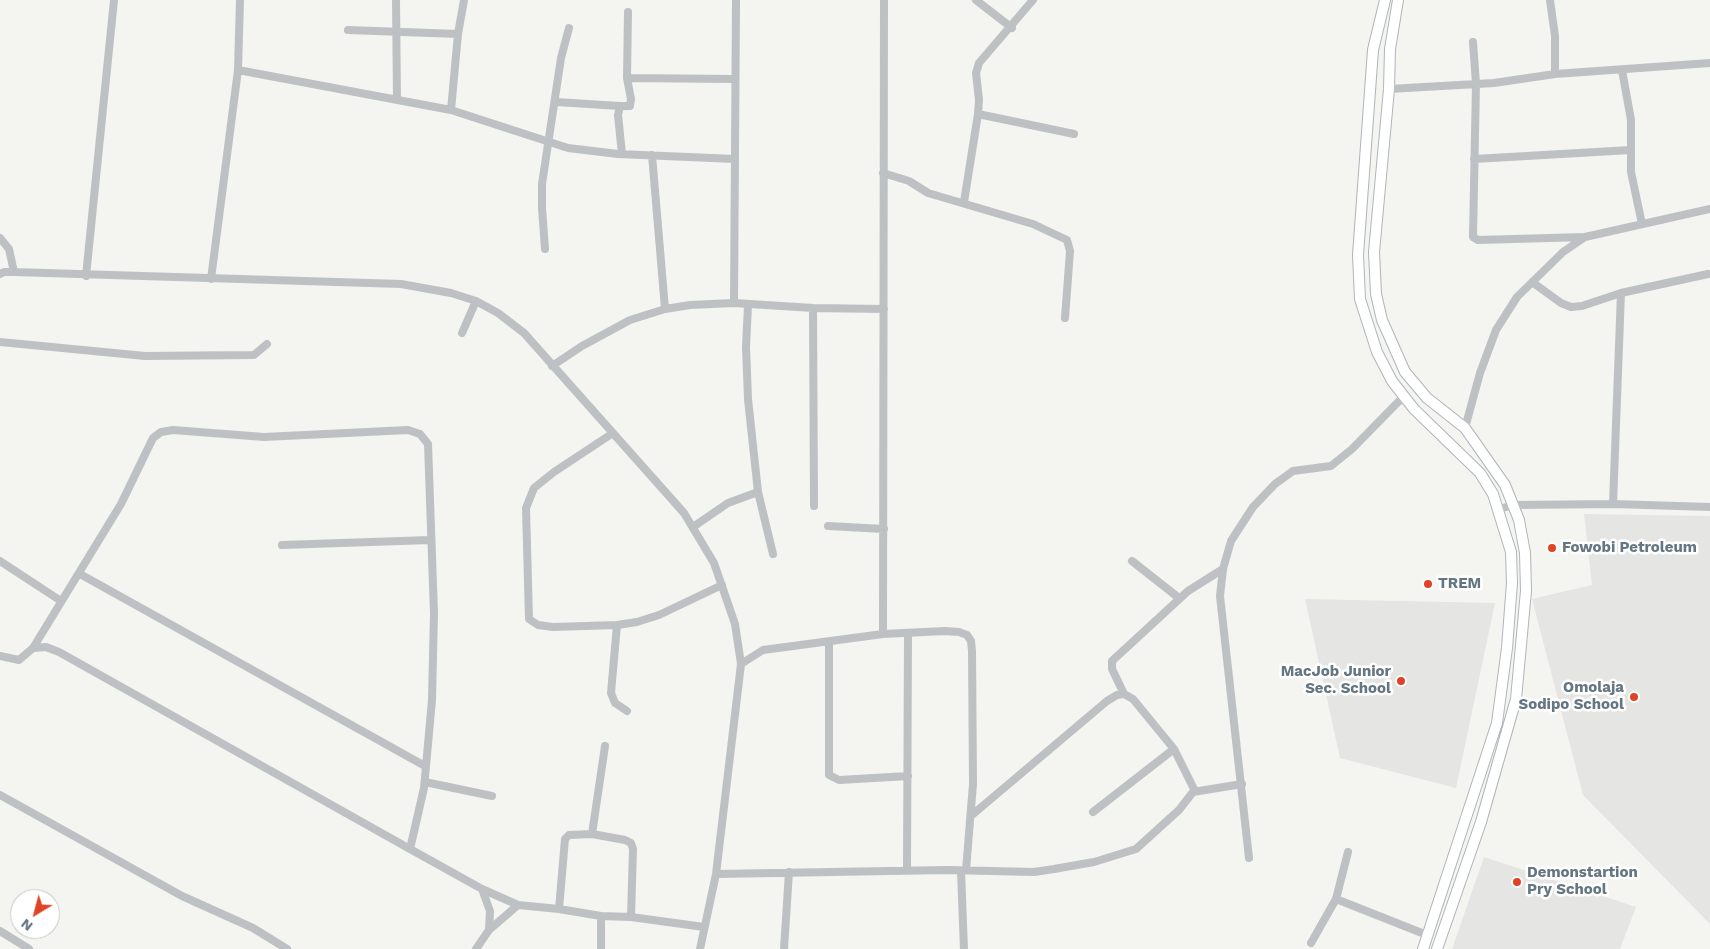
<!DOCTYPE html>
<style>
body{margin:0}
#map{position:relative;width:1710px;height:949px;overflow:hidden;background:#f4f4f0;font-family:"Work Sans",sans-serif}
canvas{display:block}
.north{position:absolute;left:10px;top:889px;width:50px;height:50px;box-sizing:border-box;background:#fff;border:1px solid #c1c8cd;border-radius:50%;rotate:217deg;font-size:14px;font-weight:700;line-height:20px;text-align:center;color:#647681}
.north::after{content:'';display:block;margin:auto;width:18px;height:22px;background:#e04225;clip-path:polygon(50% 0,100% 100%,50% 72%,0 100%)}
</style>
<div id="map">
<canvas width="1710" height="949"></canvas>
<div class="north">N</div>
</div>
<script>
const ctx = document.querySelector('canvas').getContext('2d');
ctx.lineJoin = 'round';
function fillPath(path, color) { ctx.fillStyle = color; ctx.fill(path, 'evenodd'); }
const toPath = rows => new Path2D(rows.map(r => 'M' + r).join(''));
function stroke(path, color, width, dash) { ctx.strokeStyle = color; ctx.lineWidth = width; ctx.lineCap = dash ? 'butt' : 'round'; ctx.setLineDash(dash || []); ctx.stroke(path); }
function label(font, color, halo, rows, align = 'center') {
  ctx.font = font + ' "Work Sans",sans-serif'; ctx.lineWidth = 5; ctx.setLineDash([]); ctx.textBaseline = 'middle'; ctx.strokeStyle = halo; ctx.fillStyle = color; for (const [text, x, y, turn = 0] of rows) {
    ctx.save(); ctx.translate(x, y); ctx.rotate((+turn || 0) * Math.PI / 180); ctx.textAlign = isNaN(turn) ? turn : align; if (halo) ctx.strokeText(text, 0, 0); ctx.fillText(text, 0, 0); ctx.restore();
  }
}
fillPath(toPath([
 [1584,514,1710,516,1710,924,1583,795,1532,599,1592,585],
 [1305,599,1495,603,1456,788,1340,758],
 [1484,857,1636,907,1620,949,1452,949]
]), '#e5e6e4');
const secondary = toPath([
 [1385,0,1373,50,1358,255,1360,299,1377,352,1392,381,1414,409,1480,473,1493,494,1511,552,1512,583,1507,648,1497,723,1423,949],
 [1398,0,1390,49,1389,89,1374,252,1376,294,1382,320,1405,372,1427,398,1465,428,1505,485,1519,520,1525,553,1526,591,1516,699,1481,822,1437,949]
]);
stroke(secondary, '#afb5b9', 12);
stroke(toPath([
 [396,0,397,100],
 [976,0,1012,28],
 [1550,0,1555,36,1555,74],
 [348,30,458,34],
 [1473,42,1476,84,1473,237,1478,240,1585,237],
 [238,70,451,110,568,148,618,154,735,159],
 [1622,70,1631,120,1631,172,1642,224],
 [627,78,734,79],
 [1389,89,1494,83,1555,74,1710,63],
 [556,102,620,106],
 [451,110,458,34,464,0],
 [978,114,1074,134],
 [622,154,618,115,620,106,630,106,631,99,627,78,628,12],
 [652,155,665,309],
 [1474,159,1631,150],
 [883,173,909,181,928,193,1033,224,1067,240,1070,251,1065,318],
 [964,202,978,114,979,100,976,73,979,63,1033,0],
 [0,238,9,249,14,272],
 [545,249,542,208,542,184,561,58,569,28],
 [0,274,4,272,14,272,401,284,451,293,476,301,498,313,524,333,684,513,714,563,735,624,741,664,716,874,700,949],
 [86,276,114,0],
 [211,279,238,70,240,0],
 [1532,282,1561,303,1571,307,1582,306,1621,293,1708,274],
 [734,303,736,0],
 [748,305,746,347,748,399,758,492,773,554],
 [813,308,814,506],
 [462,333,476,301],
 [0,342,145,356,254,355,267,344],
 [552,366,582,346,630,320,665,309,690,305,734,303,813,308,884,309],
 [1465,428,1480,373,1496,330,1517,297,1563,252,1585,237,1710,209],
 [613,433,554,472,534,488,526,508,529,619,538,625,553,627,617,625,637,622,659,615,722,585],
 [1613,504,1621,293],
 [1499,509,1514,505,1613,504,1710,507],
 [828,526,884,529],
 [693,527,728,503,758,492],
 [282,545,430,540],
 [0,561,61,601],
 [1132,561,1179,598],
 [80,574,425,766],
 [617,625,611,693,615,703,627,711],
 [883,634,884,0],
 [829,642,829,775,839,780,908,776],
 [33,648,46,647,59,652,410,849,482,889,518,905,559,909,601,916,631,917,704,927],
 [0,656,19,660,33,648,121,504,153,438,161,432,173,430,264,437,408,430,420,434,428,444,434,613,432,700,424,788,410,849],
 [741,664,763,650,883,634,945,631,959,632,967,635,971,641,972,651,973,784,966,870],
 [425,782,492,796],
 [1195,791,1174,749,1133,699,1124,694,1112,669,1112,661,1188,591,1223,569],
 [0,795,182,896,253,928,287,949],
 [1093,812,1174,749],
 [972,815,1107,701,1117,695,1124,694],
 [592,834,605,746],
 [1249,858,1220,596,1223,569,1231,541,1253,507,1275,484,1293,471,1331,466,1352,449,1403,397],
 [907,870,908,634],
 [961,871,964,949],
 [716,874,947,870,1034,872,1054,869,1094,862,1136,849,1179,810,1193,792,1242,784],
 [482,889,490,911,489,930],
 [1336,899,1427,935],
 [559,909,565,839,569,835,592,834,625,840,631,843,633,849,631,917],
 [0,931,29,949],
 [1311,943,1336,899,1348,852],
 [476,949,489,930,518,905],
 [601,949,601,916],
 [784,949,789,872]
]), '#bdc1c4', 8);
stroke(secondary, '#fff', 10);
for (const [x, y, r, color] of [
 [1552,548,5,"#e04225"],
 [1428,584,5,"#e04225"],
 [1401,681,5,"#e04225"],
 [1634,697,5,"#e04225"],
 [1517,882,5,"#e04225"]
]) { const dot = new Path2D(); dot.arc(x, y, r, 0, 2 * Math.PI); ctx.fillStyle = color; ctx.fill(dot); stroke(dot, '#fff', 2); }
label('bold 15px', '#647681', '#fff', [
 ["Fowobi Petroleum",1562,548],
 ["TREM",1438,584],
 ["MacJob Junior",1391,672,"right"],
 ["Sec. School",1391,689,"right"],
 ["Omolaja",1624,688,"right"],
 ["Sodipo School",1624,705,"right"],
 ["Demonstartion",1527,873],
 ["Pry School",1527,890]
], 'left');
</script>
